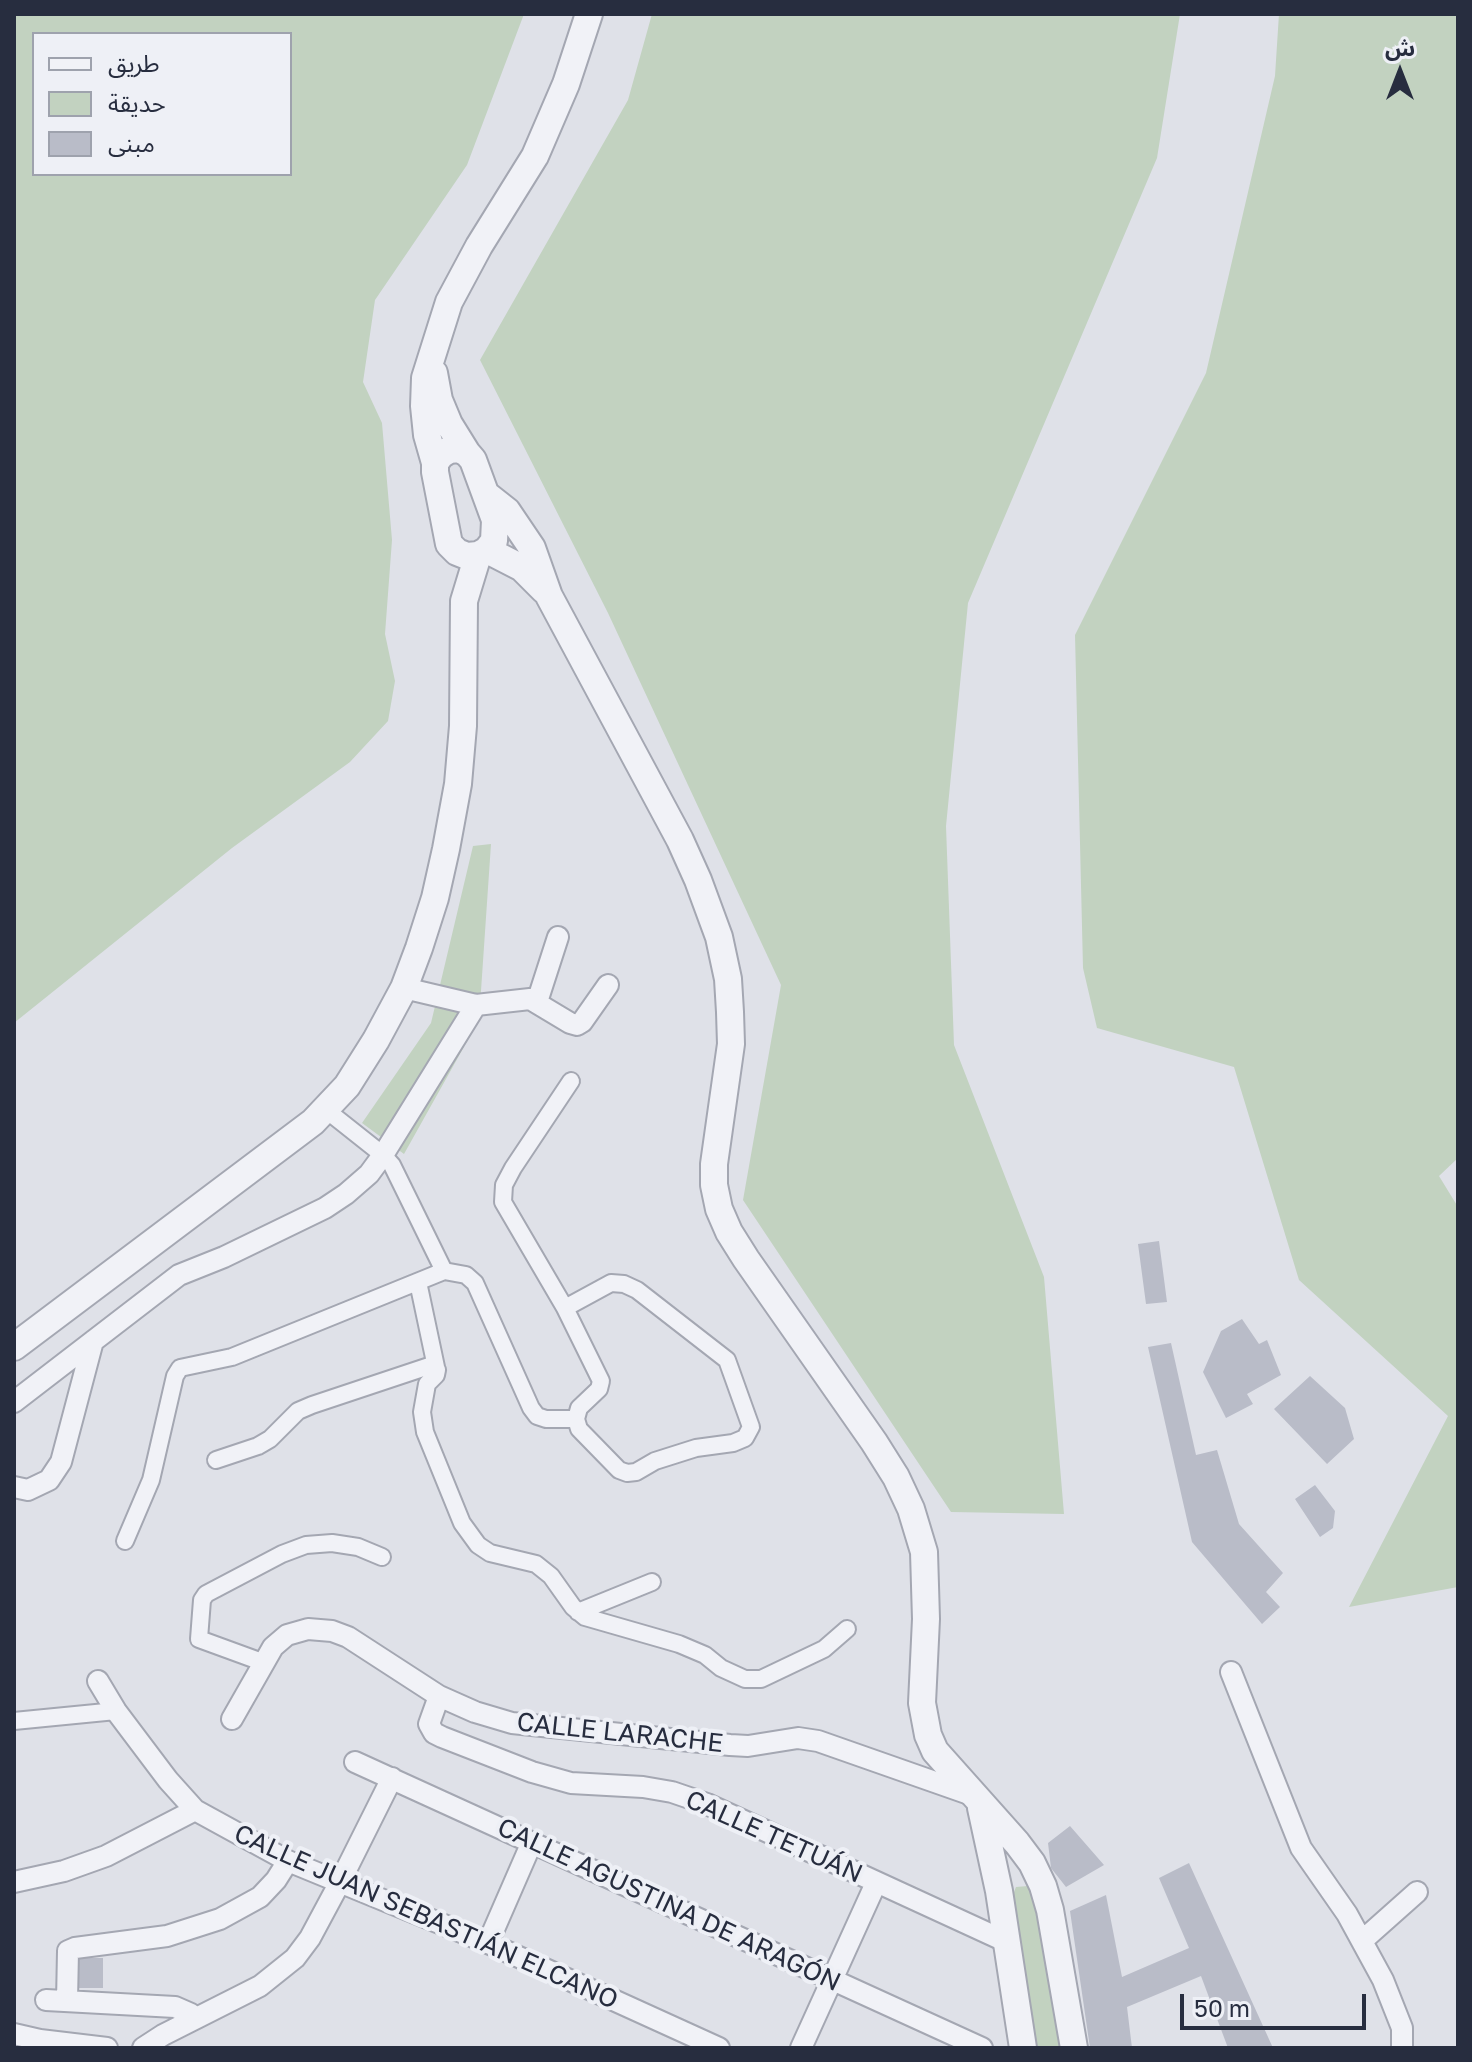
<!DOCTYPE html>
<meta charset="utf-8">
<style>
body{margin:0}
#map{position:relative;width:1472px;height:2062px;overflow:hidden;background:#dfe1e8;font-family:"Golos Text","Noto Sans Arabic",sans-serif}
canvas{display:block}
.frame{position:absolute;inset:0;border:16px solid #272d3f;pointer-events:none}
.legend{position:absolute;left:32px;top:32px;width:260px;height:144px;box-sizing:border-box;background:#eef0f6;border:2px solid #9ea2ad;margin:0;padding:10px 14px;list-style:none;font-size:24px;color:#272d3f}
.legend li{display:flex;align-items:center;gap:16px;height:40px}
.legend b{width:40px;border:2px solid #9ea2ad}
.north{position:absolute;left:1360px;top:32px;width:80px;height:80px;-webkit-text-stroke:6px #eef0f6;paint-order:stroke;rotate:0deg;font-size:22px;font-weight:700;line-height:32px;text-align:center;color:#272d3f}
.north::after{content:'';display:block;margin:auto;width:28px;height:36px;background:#272d3f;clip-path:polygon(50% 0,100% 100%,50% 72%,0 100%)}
.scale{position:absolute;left:1180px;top:1994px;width:186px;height:36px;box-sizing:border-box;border:4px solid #272d3f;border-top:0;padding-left:10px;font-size:24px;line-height:28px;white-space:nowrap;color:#272d3f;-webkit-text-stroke:6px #eef0f6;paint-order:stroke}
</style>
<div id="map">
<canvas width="1472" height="2062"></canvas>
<div class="frame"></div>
<ul class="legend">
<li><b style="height:10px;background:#f1f2f7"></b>طريق</li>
<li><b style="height:22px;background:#c2d2c0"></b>حديقة</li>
<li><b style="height:22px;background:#b9bcc8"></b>مبنى</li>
</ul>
<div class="north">ش</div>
<div class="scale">50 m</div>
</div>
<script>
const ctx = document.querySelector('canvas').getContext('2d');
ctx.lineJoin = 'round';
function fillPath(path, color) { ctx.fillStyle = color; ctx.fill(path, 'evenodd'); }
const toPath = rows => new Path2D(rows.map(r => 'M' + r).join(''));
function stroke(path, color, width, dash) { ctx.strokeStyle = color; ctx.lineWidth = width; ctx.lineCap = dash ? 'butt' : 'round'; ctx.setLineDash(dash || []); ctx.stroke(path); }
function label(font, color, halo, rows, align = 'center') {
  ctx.font = font + ' "Golos Text",sans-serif'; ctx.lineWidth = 8; ctx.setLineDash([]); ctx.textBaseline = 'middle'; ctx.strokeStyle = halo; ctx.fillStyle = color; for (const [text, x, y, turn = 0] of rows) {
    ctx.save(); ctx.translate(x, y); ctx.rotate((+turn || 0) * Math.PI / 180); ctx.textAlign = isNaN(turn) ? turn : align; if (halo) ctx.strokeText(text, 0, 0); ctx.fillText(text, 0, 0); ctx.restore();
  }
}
fillPath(toPath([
 [14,14,524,14,467,165,375,300,363,382,382,423,392,540,385,634,395,681,388,721,350,762,232,848,14,1023],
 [34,34,290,34,290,174,34,174],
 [652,14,1180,14,1157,158,968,603,946,826,954,1045,1044,1277,1064,1514,951,1512,743,1200,781,985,608,613,480,360,628,100],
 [1279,14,1458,14,1458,1158,1439,1176,1458,1207,1458,1587,1349,1607,1448,1416,1299,1280,1234,1067,1097,1028,1083,968,1075,635,1206,373,1275,76],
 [491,844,479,1020,404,1154,362,1123,431,1023,473,846],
 [1028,1886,1034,1893,1060,2048,1034,2048,1012,1897,1016,1887]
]), '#c2d2c0');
fillPath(toPath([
 [1159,1241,1167,1302,1146,1304,1138,1244],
 [1242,1319,1259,1344,1267,1340,1281,1375,1247,1394,1253,1404,1226,1418,1203,1372,1221,1331],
 [1171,1343,1196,1455,1217,1450,1239,1524,1283,1573,1266,1592,1280,1607,1262,1624,1192,1542,1148,1347],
 [1310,1376,1345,1408,1354,1439,1327,1464,1274,1409],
 [1315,1485,1335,1511,1333,1528,1320,1537,1295,1499],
 [1070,1826,1104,1865,1066,1887,1051,1868,1048,1843],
 [1189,1863,1273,2048,1228,2048,1201,1976,1127,2007,1132,2048,1090,2048,1070,1911,1106,1895,1122,1977,1189,1948,1159,1878],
 [74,1958,103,1958,103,1988,74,1988]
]), '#b9bcc8');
const pedestrian = toPath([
 [325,1109,383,1155,392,1165,444,1271,466,1275,475,1283,531,1408,537,1416,546,1419,576,1419],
 [418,1282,436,1367],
 [565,1308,601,1381,599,1389,579,1408,576,1419,579,1429,619,1470,627,1473,636,1472,655,1461,696,1448,733,1443,745,1438,751,1427,727,1360,637,1290,624,1284,611,1283,565,1308,503,1202,504,1185,513,1168,571,1081],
 [216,1460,258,1446,270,1439,298,1411,312,1405,432,1365,437,1370,436,1375,427,1384,422,1412,425,1432,462,1523,478,1545,490,1553,536,1564,551,1576,573,1607,585,1617,679,1644,705,1655,721,1668,745,1679,761,1679,824,1649,847,1629],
 [125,1541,151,1480,175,1376,180,1368,232,1357,444,1271],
 [578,1612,652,1582],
 [262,1662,199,1639,202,1600,206,1594,282,1554,306,1545,332,1543,358,1547,382,1557],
 [14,1721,116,1711]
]);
const minor = toPath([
 [404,988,476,1005,530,999,570,1023,577,1025,582,1022,608,985],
 [537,1002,558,937],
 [14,1402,179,1275,224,1257,325,1208,346,1194,369,1174,383,1155,476,1005],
 [14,1487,28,1490,49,1480,61,1462,93,1341],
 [1231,1672,1301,1848,1347,1914,1383,1980,1402,2028,1402,2048],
 [98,1681,116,1711,168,1780,195,1810,288,1861,488,1943,719,2048],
 [439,1696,429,1724,434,1733,442,1737,532,1772,571,1783,643,1787,672,1792,707,1804,1007,1942],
 [232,1719,273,1647,287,1635,308,1629,332,1631,348,1637,439,1696,475,1712,512,1723,730,1745,748,1746,798,1738,818,1741,972,1795],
 [355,1762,982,2048],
 [14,1882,64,1871,106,1856,195,1810],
 [1363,1940,1417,1892],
 [488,1943,532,1842],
 [46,2000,175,2007,191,2014,194,2019],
 [67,2001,68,1951,75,1948,167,1936,220,1919,260,1897,276,1880,288,1861],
 [14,2034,40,2040,107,2048],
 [143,2048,163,2035,260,1986,295,1958,310,1938,340,1882,392,1778],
 [801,2048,876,1883]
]);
const tertiary = toPath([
 [434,373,439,400,449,424,467,453],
 [459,449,467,453,473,460,495,520,494,541,487,550,478,555,467,556,457,552,449,544,435,472,435,463,441,455,449,450,459,449],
 [435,463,427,435,424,406,425,378,449,302,479,246,535,156,566,84,589,14],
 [488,496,507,511,532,548,549,596,680,840,698,880,719,937,728,979,730,1012,731,1044,714,1164,714,1185,719,1209,729,1232,746,1259,874,1442,896,1477,911,1509,924,1552,926,1619,922,1703,928,1735,935,1751,1017,1843,1032,1863,1043,1886,1050,1910,1074,2048],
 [487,550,522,568,544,590],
 [14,1347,313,1122,347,1086,376,1040,404,988,419,948,435,898,446,849,458,784,463,726,464,601,478,555],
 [981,1808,999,1891,1023,2048]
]);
stroke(pedestrian, '#a4a7b2', 20);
stroke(minor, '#a4a7b2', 24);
stroke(tertiary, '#a4a7b2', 30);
stroke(pedestrian, '#f1f2f7', 16);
stroke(minor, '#f1f2f7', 20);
stroke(tertiary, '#f1f2f7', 26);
label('26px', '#272d3f', '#eef0f6', [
 ["CALLE LARACHE",620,1733,6],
 ["CALLE TETUÁN",774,1837,24],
 ["CALLE AGUSTINA DE ARAGÓN",669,1905,25],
 ["CALLE JUAN SEBASTIÁN ELCANO",426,1917,24]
]);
</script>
